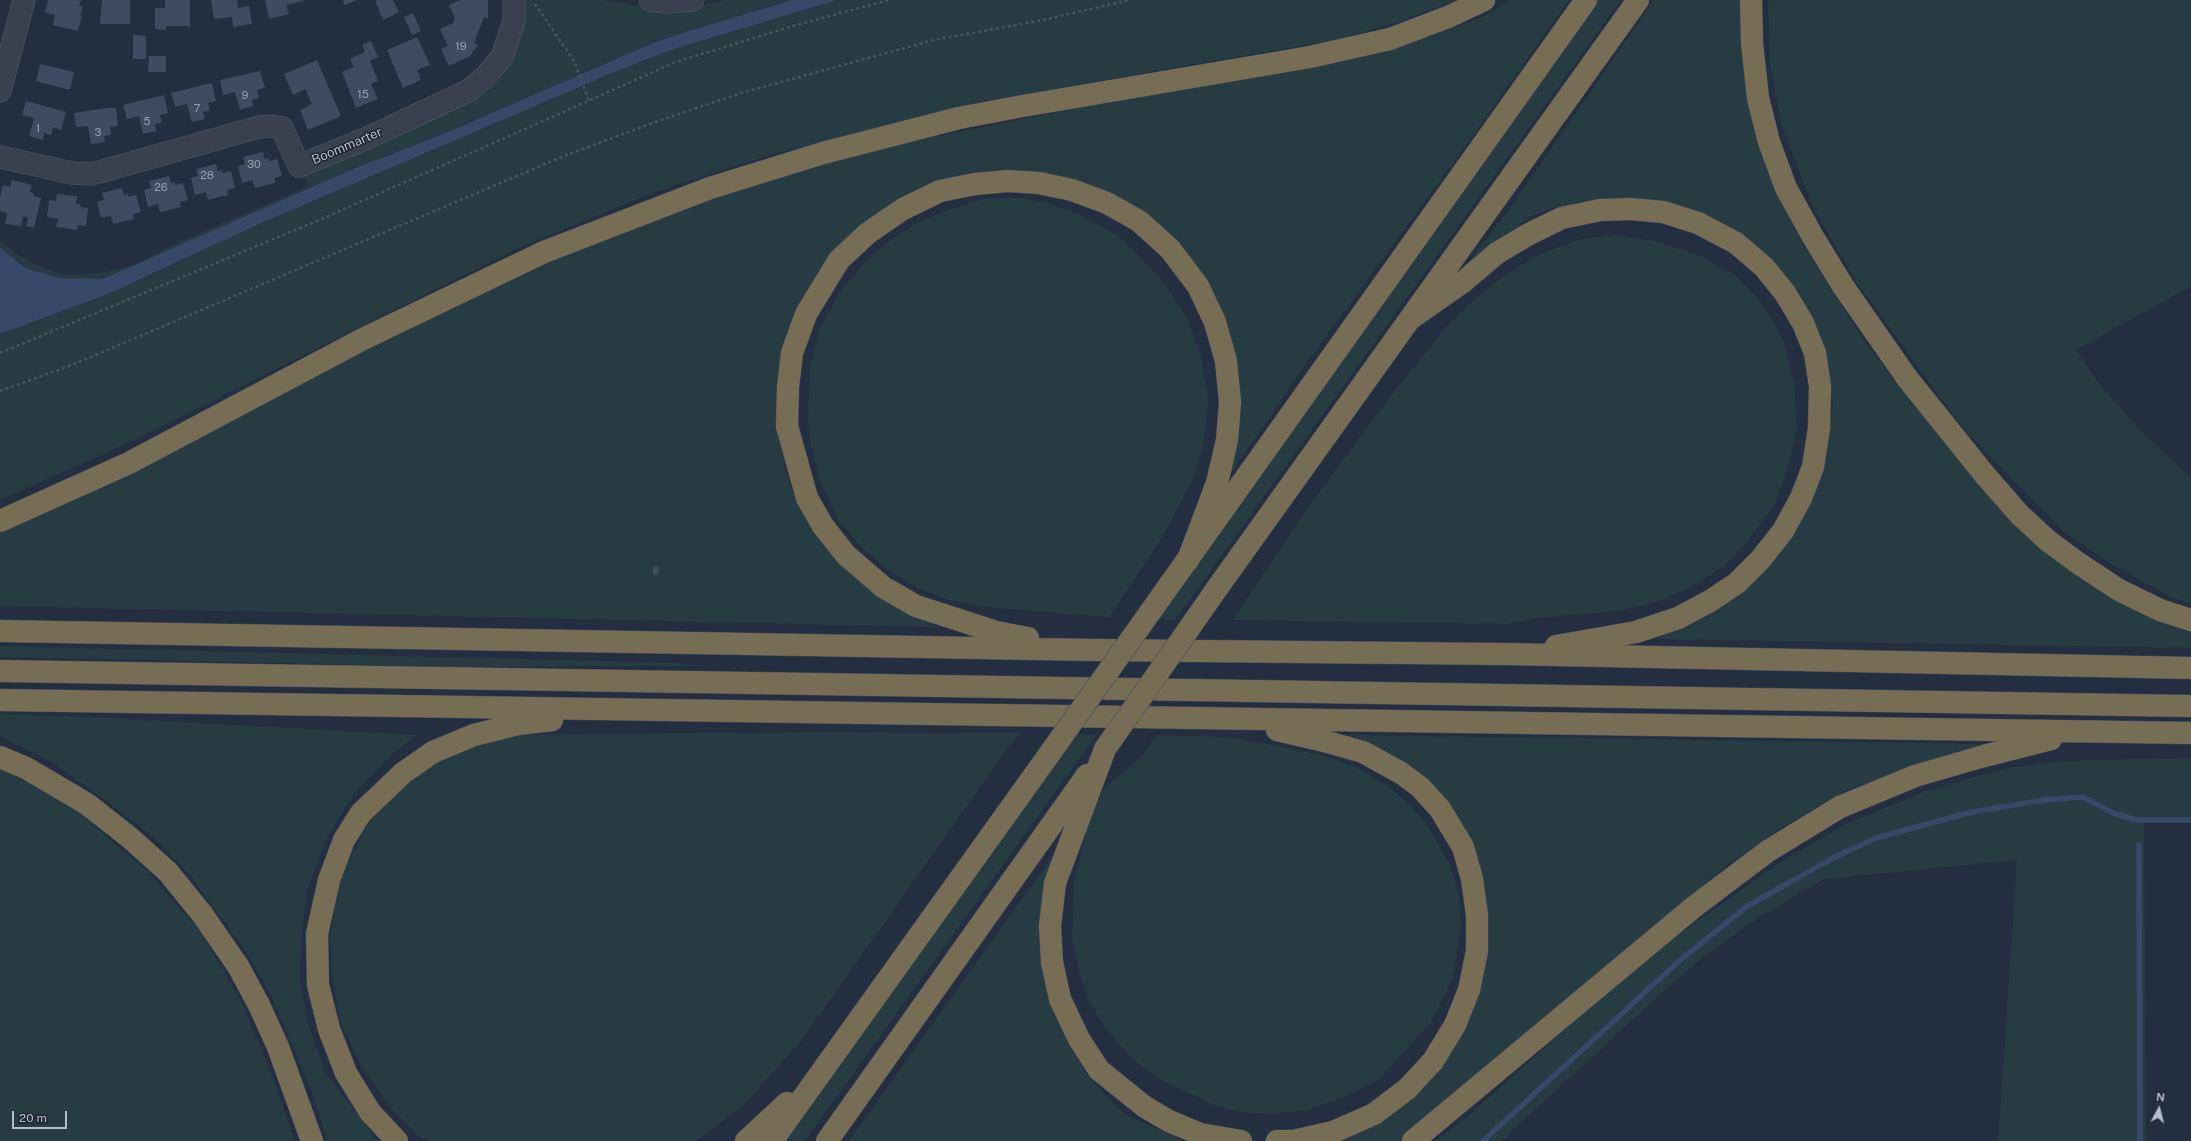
<!DOCTYPE html>
<style>
body{margin:0}
#map{position:relative;width:2191px;height:1141px;overflow:hidden;background:#242e41;font-family:"Public Sans",sans-serif}
canvas{display:block}
.north{position:absolute;left:2139px;top:1089px;width:40px;height:40px;-webkit-text-stroke:3px #1e2636;paint-order:stroke;rotate:7deg;font-size:11px;font-weight:700;line-height:16px;text-align:center;color:#b5bccb}
.north::after{content:'';display:block;margin:auto;width:14px;height:18px;background:#b5bccb;clip-path:polygon(50% 0,100% 100%,50% 72%,0 100%)}
.scale{position:absolute;left:12px;top:1111px;width:55px;height:18px;box-sizing:border-box;border:2px solid #b5bccb;border-top:0;padding-left:5px;font-size:12px;line-height:14px;white-space:nowrap;color:#b5bccb;-webkit-text-stroke:3px #1e2636;paint-order:stroke}
</style>
<div id="map">
<canvas width="2191" height="1141"></canvas>
<div class="north">N</div>
<div class="scale">20 m</div>
</div>
<script>
const ctx = document.querySelector('canvas').getContext('2d');
ctx.lineJoin = 'round';
function fillPath(path, color) { ctx.fillStyle = color; ctx.fill(path, 'evenodd'); }
const toPath = rows => new Path2D(rows.map(r => 'M' + r).join(''));
function stroke(path, color, width, dash) { ctx.strokeStyle = color; ctx.lineWidth = width; ctx.lineCap = dash ? 'butt' : 'round'; ctx.setLineDash(dash || []); ctx.stroke(path); }
function label(font, color, halo, rows, align = 'center') {
  ctx.font = font + ' "Public Sans",sans-serif'; ctx.lineWidth = 3; ctx.setLineDash([]); ctx.textBaseline = 'middle'; ctx.strokeStyle = halo; ctx.fillStyle = color; for (const [text, x, y, turn = 0] of rows) {
    ctx.save(); ctx.translate(x, y); ctx.rotate((+turn || 0) * Math.PI / 180); ctx.textAlign = isNaN(turn) ? turn : align; if (halo) ctx.strokeText(text, 0, 0); ctx.fillText(text, 0, 0); ctx.restore();
  }
}
fillPath(toPath([
 [520,0,602,0,645,7,692,7,725,0,793,0,688,31,653,43,448,132,353,169,103,280,60,278,25,267,0,247,0,240,15,253,34,264,63,275,100,273,134,265,172,245,309,186,302,171,467,102],
 [837,0,1456,0,1402,21,1340,39,973,103,764,157,657,191,514,250,128,443,0,500,0,334,108,294,257,225,615,72,671,50],
 [1511,0,1569,0,1477,130,1305,365,1229,476,1236,435,1239,379,1231,341,1182,251,1045,175,1006,170,967,174,936,183,840,251,810,286,788,333,779,413,781,451,792,492,810,527,836,560,868,589,937,627,0,606,0,527,500,280,672,209,794,171,923,139,1149,94,1336,63,1393,50,1485,16],
 [1598,0,1621,0,1175,620,1152,618],
 [1654,0,1744,0,1772,180,1800,240,1859,333,1899,387,1981,485,2191,628,2191,648,1655,639,1693,624,1741,595,1773,561,1798,519,1827,442,1833,403,1829,377,1775,264,1750,239,1720,223,1622,200,1583,202,1554,208,1531,216,1470,260,1508,211],
 [1768,0,2191,0,2191,286,2076,350,2097,381,2139,429,2191,478,2191,604,2171,597,2113,565,2063,531,1962,427,1856,282,1812,205,1781,123,1770,64],
 [986,198,1022,198,1047,203,1079,214,1119,236,1166,285,1186,316,1201,356,1208,399,1204,443,1192,481,1161,539,1109,617,986,607,948,600,920,589,891,572,861,547,839,521,820,481,811,445,808,416,810,368,819,331,839,293,864,263,889,241,919,222,951,209],
 [1616,235,1655,241,1698,255,1735,275,1756,296,1769,314,1785,344,1795,388,1797,427,1788,468,1775,503,1749,540,1724,566,1689,588,1657,602,1619,611,1537,618,1507,624,1233,620,1301,517,1395,390,1445,329,1469,304,1501,278,1540,254,1581,239],
 [0,646,679,663,704,666,466,667,0,657],
 [0,714,90,717,417,735,395,752,356,791,328,836,308,888,302,930,300,981,309,1027,326,1074,378,1141,327,1141,315,1100,272,997,246,952,190,875,150,834,83,784,50,761,0,736],
 [819,732,1022,733,1007,749,801,1041,744,1105,696,1141,428,1141,415,1133,389,1106,362,1067,341,1024,332,977,330,937,341,876,364,832,385,799,415,770,485,735],
 [1069,734,1096,735,805,1141,775,1141],
 [1157,735,1224,737,1290,748,1332,758,1359,769,1388,786,1409,804,1426,823,1451,867,1460,900,1461,928,1453,978,1430,1024,1378,1080,1344,1097,1307,1110,1273,1114,1241,1112,1219,1107,1161,1080,1133,1060,1107,1030,1089,1001,1079,971,1072,939,1074,882,1090,817,1102,791,1139,759],
 [1349,735,1984,744,1985,748,1922,763,1845,791,1786,825,1727,865,1399,1141,1338,1141,1370,1127,1470,1009,1467,841,1346,738],
 [2191,758,2191,822,2144,818,2146,1141,1998,1141,2017,860,1824,879,1753,921,1702,958,1665,990,1501,1141,1434,1141,1466,1118,1606,993,1666,944,1782,861,1846,824,1926,791,2007,768,2065,761],
 [0,769,29,783,79,813,147,871,200,931,241,1001,271,1073,295,1141,0,1141],
 [1054,854,1041,948,1045,985,1057,1020,1083,1069,1110,1101,1126,1115,1185,1141,849,1141]
]), '#263c42');
fillPath(toPath([
 [793,0,837,0,671,50,615,72,257,225,108,294,0,334,0,247,25,268,60,278,103,279,353,169,448,132,653,43,688,31]
]), '#384869');
stroke(toPath([
 [2139,845,2140,1141],
 [1483,1141,1679,961,1746,907,1833,858,1876,838,1972,812,2044,800,2083,797,2113,813,2136,820,2191,820]
]), '#384869', 5.5);
fillPath(toPath([
 [48,0,81,0,79,6,83,7,80,16,82,16,78,31,53,25,55,15,45,12],
 [102,0,130,0,130,24,100,24],
 [165,0,190,0,190,30,189,26,166,26,166,30,155,29,155,8,165,8],
 [211,0,237,0,238,8,249,6,252,24,233,27,232,17,214,19],
 [265,0,303,0,303,1,286,5,289,14,269,19],
 [343,0,358,0,344,5],
 [375,0,393,0,399,12,383,20],
 [461,0,488,0,488,19,484,17,474,43,478,45,469,57,449,66,441,49,448,46,440,29,453,23,455,18,449,5],
 [413,13,421,31,412,35,404,17],
 [133,35,146,36,146,59,133,59],
 [417,37,430,65,417,70,421,80,403,88,387,50],
 [371,41,378,57,370,61,378,81,371,84,378,99,356,108,342,72,354,67,350,59,365,52,362,45],
 [149,56,166,56,166,72,148,72],
 [317,60,341,116,308,130,300,110,312,104,309,97,305,89,293,95,284,74],
 [40,64,74,72,70,90,36,81],
 [260,71,265,88,257,90,259,98,252,100,253,106,240,110,235,92,223,95,220,80],
 [212,83,216,101,208,103,210,111,203,112,205,119,192,122,187,104,175,107,171,93],
 [164,95,168,113,160,115,162,123,155,124,156,131,143,134,139,116,127,119,123,105],
 [26,101,66,112,61,130,53,127,51,135,44,133,43,140,29,136,34,118,22,115],
 [107,108,116,108,118,126,110,127,111,135,104,136,105,142,91,144,88,126,76,127,74,113],
 [263,152,265,159,269,158,269,161,277,159,282,176,274,178,275,183,255,188,252,180,242,183,238,166,245,164,243,157],
 [216,164,218,171,222,170,223,173,231,171,235,188,227,190,228,195,208,200,206,192,195,195,191,178,198,176,196,169],
 [169,176,171,183,175,182,175,185,183,183,188,200,180,202,181,207,160,212,158,204,148,207,144,190,151,188,149,181],
 [12,180,32,185,30,192,34,194,33,196,41,198,34,228,26,226,28,218,23,216,21,226,5,224,7,213,0,211,0,197,3,185,10,187],
 [122,188,124,195,128,194,128,197,136,195,141,212,133,214,134,219,113,224,111,216,101,218,97,202,104,200,102,193],
 [57,194,77,196,76,204,81,204,80,207,88,208,86,226,78,225,77,230,56,227,58,219,47,217,49,200,56,201],
 [653,567,659,567,658,575,653,575]
]), '#404b61');
const minor = toPath([
 [650,0,666,2,693,0],
 [0,91,24,0],
 [0,157,72,173,92,174,259,127,272,126,282,128,299,166,365,139,468,91,485,77,502,57,514,21,514,0]
]);
const motorway = toPath([
 [1751,0,1752,43,1758,98,1769,142,1786,188,1813,237,1843,286,1907,378,1985,475,2019,514,2047,540,2078,563,2119,590,2160,610,2191,620],
 [1410,319,1463,282,1497,253,1529,234,1562,218,1600,210,1630,209,1663,212,1698,223,1736,243,1764,267,1785,293,1803,323,1815,353,1820,386,1819,428,1813,467,1801,498,1783,531,1760,560,1737,583,1710,601,1678,618,1636,632,1556,646],
 [0,521,129,463,363,339,544,252,710,188,823,153,959,118,1017,107,1310,57,1390,39,1448,17,1484,0],
 [1168,587,1586,0],
 [1218,587,1638,0],
 [0,631,1094,650,1505,654,2191,668],
 [1028,638,996,632,916,606,883,587,846,555,823,526,807,498,787,426,788,387,792,353,806,314,839,260,868,233,903,209,940,191,975,184,1008,181,1039,183,1072,190,1107,203,1139,221,1170,249,1198,286,1215,322,1226,361,1230,402,1227,440,1217,483,1188,560],
 [0,671,2191,706],
 [0,700,2191,733],
 [1277,730,1320,740,1363,752,1401,773,1420,787,1440,809,1463,847,1472,879,1477,915,1477,951,1469,990,1455,1025,1433,1061,1407,1089,1374,1114,1333,1132,1293,1141,1277,1141],
 [1105,749,1055,883,1050,926,1052,962,1060,999,1079,1039,1099,1070,1145,1107,1169,1121,1200,1134,1241,1141],
 [0,757,26,768,87,804,129,837,168,872,202,914,238,966,259,1005,278,1047,312,1141],
 [397,1141,370,1112,346,1073,329,1029,318,985,317,934,329,880,344,840,361,813,403,773,433,752,474,735,518,724,552,720],
 [746,1141,787,1103],
 [772,1141,1053,749],
 [827,1141,1087,775],
 [1413,1141,1695,906,1768,851,1840,807,1915,776,1984,756,2051,739]
]);
stroke(minor, '#545c6b', 23);
stroke(motorway, '#414958', 23);
stroke(toPath([
 [535,4,574,61,589,101],
 [0,353,324,218,676,62,793,26,889,0],
 [0,391,72,365,564,156,658,121,741,93,934,40,1038,21,1130,0]
]), '#42585c', 2.5, [3, 3]);
stroke(minor, '#394151', 22);
stroke(motorway, '#776d55', 22);
const motorwayBridge = toPath([
 [1053,749,1168,587],
 [1105,749,1218,587]
]);
stroke(motorwayBridge, '#414958', 23, []);
stroke(motorwayBridge, '#776d55', 22);
label('11px', '#98a0b0', null, [
 ["19",461,47],
 ["15",363,95],
 ["9",245,96],
 ["7",197,109],
 ["5",147,122],
 ["1",38,129],
 ["3",98,133],
 ["30",254,165],
 ["28",207,176],
 ["26",161,188]
]);
label('13px', '#b5bccb', '#1e2636', [
 ["Boommarter",347,146,-23]
]);
</script>
